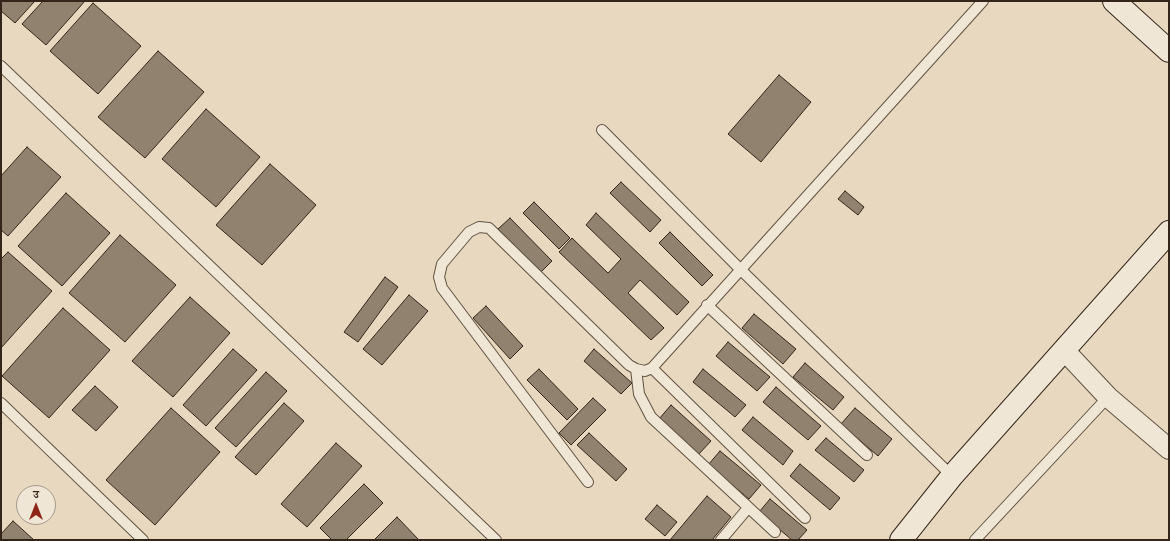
<!DOCTYPE html>
<meta charset="utf-8">
<style>
body{margin:0}
#map{position:relative;width:1170px;height:541px;overflow:hidden;background:#e8d8bf;font-family:"Libre Caslon Text","Noto Serif Devanagari",serif}
canvas{display:block}
.frame{position:absolute;inset:0;border:2px solid #332519;pointer-events:none}
.north{position:absolute;left:16px;top:485px;width:40px;height:40px;box-sizing:border-box;background:#f0e6d5;border:1px solid #a4998a;border-radius:50%;rotate:0deg;font-size:11px;font-weight:700;line-height:16px;text-align:center;color:#332519}
.north::after{content:'';display:block;margin:auto;width:14px;height:18px;background:#8f2418;clip-path:polygon(50% 0,100% 100%,50% 72%,0 100%)}
</style>
<div id="map">
<canvas width="1170" height="541"></canvas>
<div class="frame"></div>
<div class="north">उ</div>
</div>
<script>
const ctx = document.querySelector('canvas').getContext('2d');
ctx.lineJoin = 'round';
function fillPath(path, color) { ctx.fillStyle = color; ctx.fill(path, 'evenodd'); }
const toPath = rows => new Path2D(rows.map(r => 'M' + r).join(''));
function stroke(path, color, width, dash) { ctx.strokeStyle = color; ctx.lineWidth = width; ctx.lineCap = dash ? 'butt' : 'round'; ctx.setLineDash(dash || []); ctx.stroke(path); }
const building = toPath([
 [1,1,35,1,15,23,1,11,1,1],
 [43,1,85,1,46,45,22,24,43,1],
 [93,3,141,46,98,94,50,51,93,3],
 [158,51,204,92,145,158,98,117,158,51],
 [779,75,811,102,761,162,728,134,779,75],
 [206,109,260,157,216,207,162,159,206,109],
 [27,147,61,177,8,236,1,230,1,176,27,147],
 [270,164,316,205,262,265,216,225,270,164],
 [621,182,661,220,650,232,610,193,621,182],
 [845,191,864,207,858,215,838,199,845,191],
 [66,193,110,233,62,286,18,246,66,193],
 [534,202,570,238,559,249,523,213,534,202],
 [596,213,689,302,677,315,640,280,628,293,664,328,651,340,559,252,572,238,608,273,621,259,586,225,596,213],
 [510,218,552,261,541,272,498,229,510,218],
 [670,232,713,275,702,286,659,243,670,232],
 [120,235,176,285,125,342,69,293,120,235],
 [8,252,52,291,1,348,1,259,8,252],
 [385,277,398,287,358,342,344,332,385,277],
 [409,295,428,311,382,365,363,349,409,295],
 [190,297,230,333,173,397,132,361,190,297],
 [486,306,523,346,510,359,473,318,486,306],
 [63,308,110,350,49,418,2,376,63,308],
 [754,314,796,349,783,364,742,328,754,314],
 [728,342,770,377,757,391,716,356,728,342],
 [233,349,257,370,206,426,183,405,233,349],
 [594,349,632,383,621,394,584,361,594,349],
 [805,363,844,397,833,410,793,377,805,363],
 [539,369,578,409,567,420,527,380,539,369],
 [703,369,746,405,735,417,693,382,703,369],
 [266,372,287,391,236,447,215,428,266,372],
 [95,386,118,407,96,431,72,410,95,386],
 [776,387,821,426,808,440,763,402,776,387],
 [593,398,606,410,571,445,559,433,593,398],
 [284,403,304,421,256,475,235,457,284,403],
 [671,405,711,441,698,455,659,419,671,405],
 [171,408,220,452,155,525,106,480,171,408],
 [855,408,892,439,878,456,841,424,855,408],
 [753,417,793,451,783,465,742,430,753,417],
 [589,433,627,469,616,481,577,445,589,433],
 [826,438,864,470,854,482,815,450,826,438],
 [336,443,362,466,307,527,281,504,336,443],
 [720,451,761,485,749,499,708,465,720,451],
 [800,464,840,498,830,510,790,476,800,464],
 [364,484,383,503,346,540,332,540,320,528,364,484],
 [707,496,731,517,712,540,670,540,707,496],
 [770,499,807,530,798,540,792,540,759,512,770,499],
 [657,505,677,522,665,536,645,519,657,505],
 [397,517,419,540,374,540,397,517],
 [13,521,34,540,1,540,1,534,13,521]
]);
fillPath(building, '#91826f');
stroke(building, '#332519', 1);
const service = toPath([
 [1,66,496,540],
 [602,130,740,269,952,476],
 [707,305,867,455],
 [652,368,805,518],
 [636,369,639,394,651,417,775,532],
 [1,403,143,540],
 [588,482,442,288,439,277,442,264,469,232,479,227,489,228,629,365,636,369,645,371,652,368,983,1],
 [721,540,748,508],
 [975,540,1108,397]
]);
const minor = toPath([
 [1064,350,1108,397,1169,449]
]);
const secondary = toPath([
 [1114,1,1169,51],
 [901,540,952,476,1169,232]
]);
stroke(service, '#605242', 12);
stroke(minor, '#605242', 22);
stroke(secondary, '#332519', 24);
stroke(service, '#f0e6d5', 10);
stroke(minor, '#f0e6d5', 20);
stroke(secondary, '#f0e6d5', 22);
</script>
